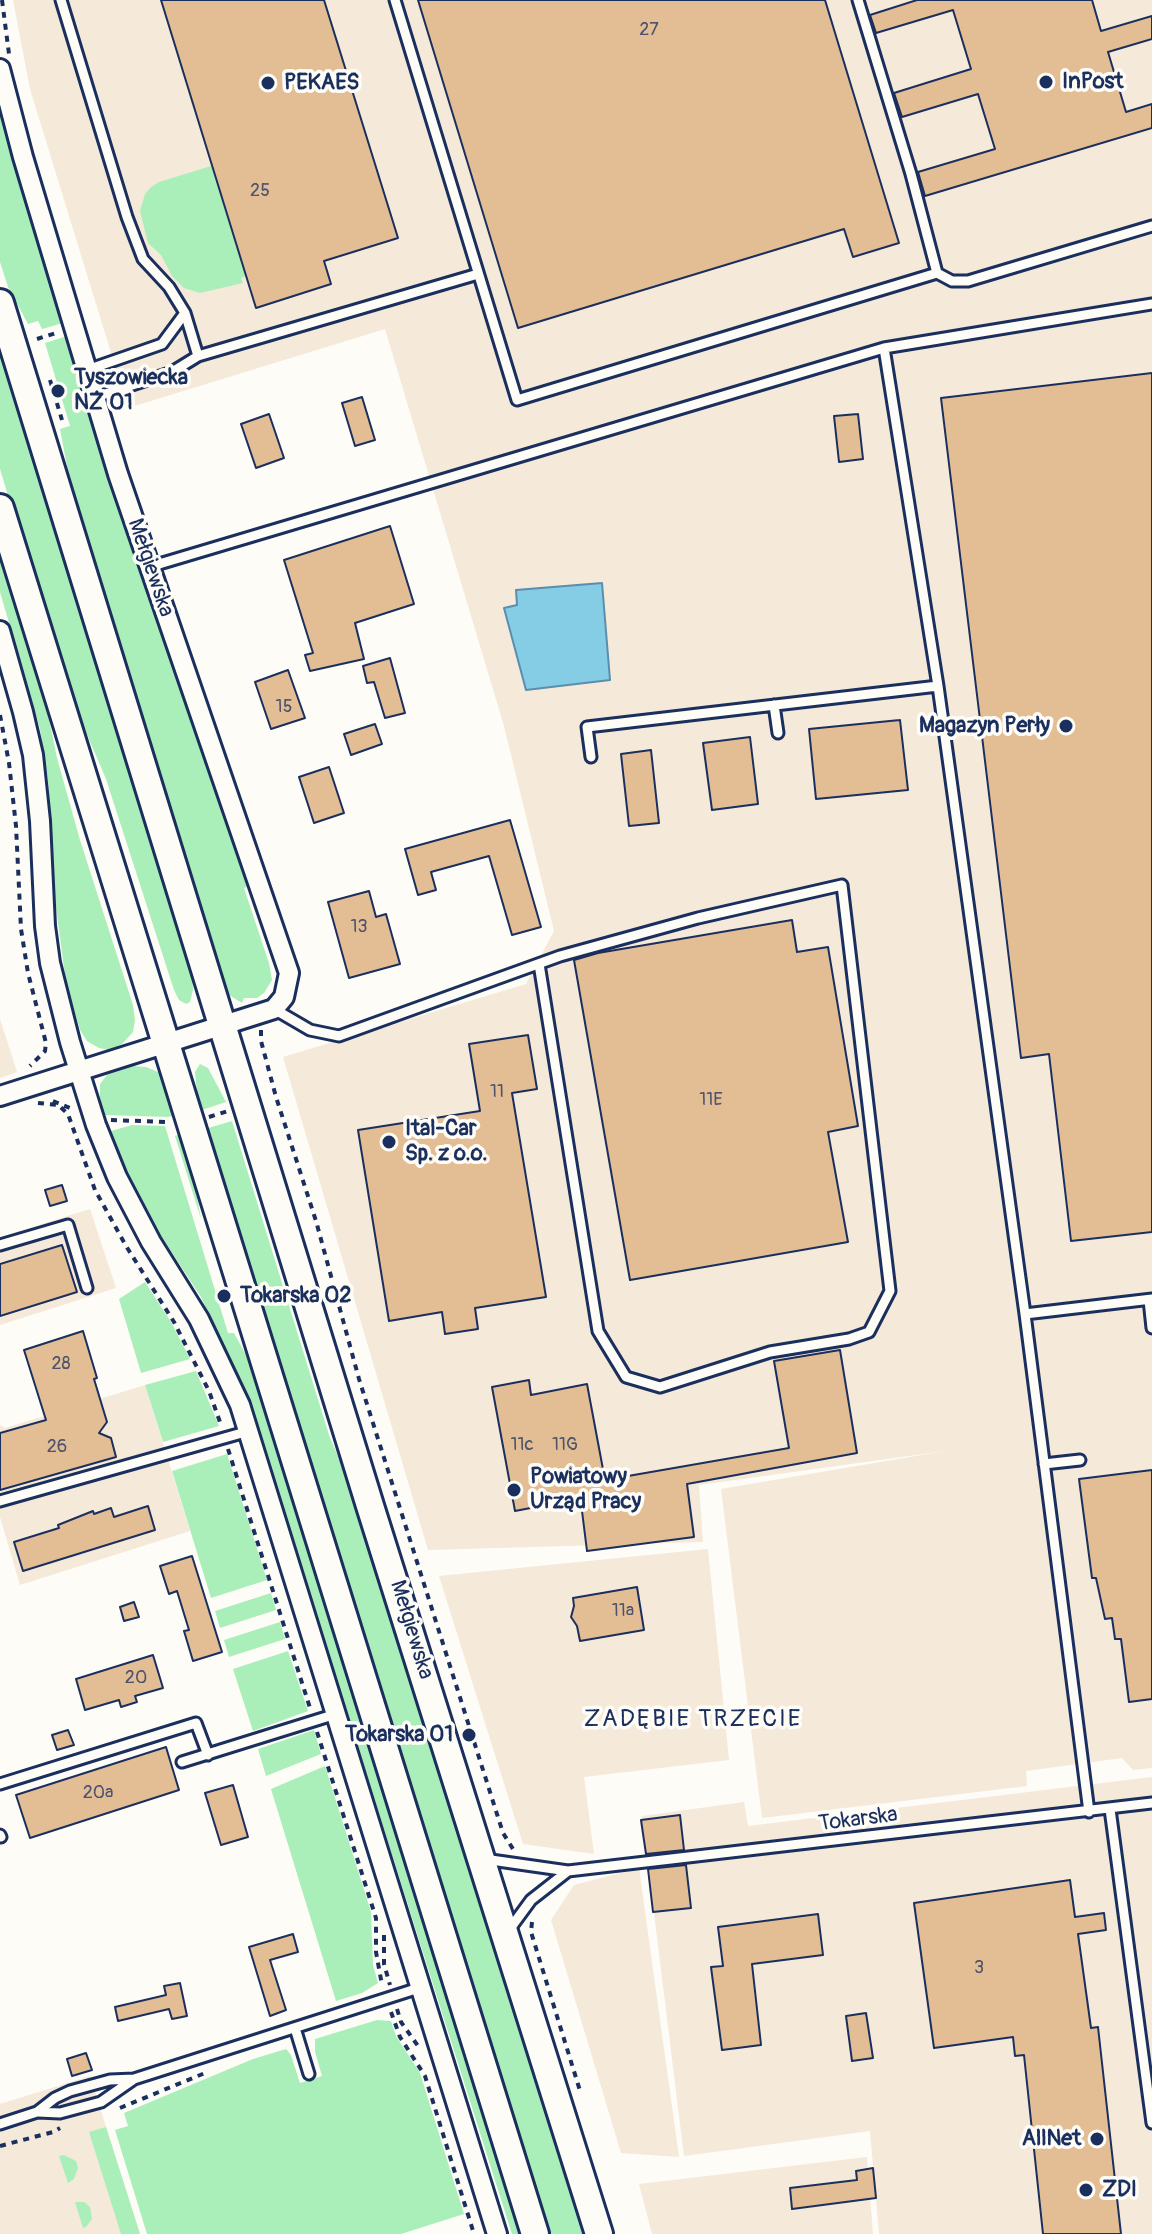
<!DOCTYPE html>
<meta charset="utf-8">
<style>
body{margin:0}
canvas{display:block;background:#fdfcf7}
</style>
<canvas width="1152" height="2234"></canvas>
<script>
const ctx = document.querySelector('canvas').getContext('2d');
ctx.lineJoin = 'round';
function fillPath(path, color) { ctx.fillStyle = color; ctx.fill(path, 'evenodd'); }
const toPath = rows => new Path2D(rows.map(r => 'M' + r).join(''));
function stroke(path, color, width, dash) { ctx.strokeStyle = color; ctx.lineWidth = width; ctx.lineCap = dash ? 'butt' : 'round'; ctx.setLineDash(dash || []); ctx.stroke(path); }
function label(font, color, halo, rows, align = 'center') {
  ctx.font = font + ' Pangolin,sans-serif'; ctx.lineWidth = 7; ctx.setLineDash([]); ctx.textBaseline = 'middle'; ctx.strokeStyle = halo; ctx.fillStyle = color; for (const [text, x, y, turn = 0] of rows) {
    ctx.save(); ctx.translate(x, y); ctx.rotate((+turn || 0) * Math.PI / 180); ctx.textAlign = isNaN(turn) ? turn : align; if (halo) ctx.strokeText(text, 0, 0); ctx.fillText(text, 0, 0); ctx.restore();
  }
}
fillPath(toPath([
 [13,0,1152,0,1152,1768,1133,1770,1122,1758,1026,1771,1027,1786,762,1818,721,1489,945,1451,699,1485,703,1542,428,1550,283,1057,526,984,554,931,504,726,385,329,128,408,30,89],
 [0,1019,17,1072,0,1078],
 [90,1209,116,1288,0,1325,0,1237],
 [145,1385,190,1531,20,1585,0,1517,0,1425,5,1428],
 [708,1549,729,1760,584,1777,594,1854,523,1844,439,1576],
 [1152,1777,1152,2234,879,2234,870,2131,684,2156,642,1816,744,1802,748,1826],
 [639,1868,679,2157,621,2153,551,1920,574,1885],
 [90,2076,140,2234,0,2234,0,2104],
 [867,2157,873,2234,652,2234,639,2184]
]), '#f5e9d9');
fillPath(toPath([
 [0,112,63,323,42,329,38,321,28,324,8,287,0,262],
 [211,166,246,276,241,278,243,283,200,293,184,288,172,276,161,255,148,243,140,211,145,194,151,187,159,182],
 [67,336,142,574,250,886,244,888,269,963,272,980,264,993,257,998,244,998,242,1003,229,995,225,989,77,519,60,429,70,426,45,343],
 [0,344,192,970,193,990,190,1002,186,1004,179,1000,174,990,106,779,63,678,0,469],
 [0,553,45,700,57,758,80,840,133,1005,135,1020,133,1032,122,1044,110,1050,99,1048,87,1041,80,1030,66,983,55,900,48,780,40,729,0,592],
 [200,1064,208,1068,226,1102,199,1111,195,1072],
 [133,1066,146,1067,158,1072,165,1081,176,1115,168,1117,104,1115,100,1097,100,1084,107,1075],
 [232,1121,329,1435,361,1511,588,2234,549,2234,205,1129],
 [132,1125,165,1126,228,1333,234,1333,259,1379,524,2234,512,2234,248,1399,201,1297,159,1233,117,1152,111,1131],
 [183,1134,190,1160,201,1219,175,1136],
 [145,1282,171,1322,190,1359,141,1373,119,1299],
 [196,1371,219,1426,163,1442,145,1385],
 [227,1454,267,1580,211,1598,172,1471],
 [271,1593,276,1610,220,1628,215,1611],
 [280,1622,285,1639,229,1657,224,1640],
 [288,1651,308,1711,253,1731,233,1669],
 [314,1730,321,1754,266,1776,258,1749],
 [325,1766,371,1912,373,1965,378,1983,362,1993,336,2001,271,1789],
 [377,2020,391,2021,396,2036,420,2073,464,2214,401,2234,147,2234,115,2130,128,2126,124,2113,253,2059,286,2049,291,2055,300,2083,322,2076,315,2052,315,2039],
 [106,2127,140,2234,121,2234,89,2132],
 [64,2155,76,2161,78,2168,74,2179,68,2183,59,2156],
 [75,2202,84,2202,90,2207,92,2219,86,2227,83,2228]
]), '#aaefba');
const water = toPath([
 [602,583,610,680,526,690,504,608,517,605,516,590,602,583]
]);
fillPath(water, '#84cde4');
stroke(water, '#5a8eae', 2);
const building = toPath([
 [161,0,324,0,398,238,324,261,331,284,256,308,161,0],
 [418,0,825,0,899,243,853,257,844,229,518,328,418,0],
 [917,0,1092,0,1101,31,1152,16,1152,39,1108,52,1126,112,1152,104,1152,128,925,196,918,172,995,149,978,94,902,117,894,93,971,69,953,10,876,33,870,15,917,0],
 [1152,373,1152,1232,1071,1241,1049,1054,1021,1058,941,398,1152,373],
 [362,397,375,440,355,446,342,403,362,397],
 [269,414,284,458,256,468,241,424,269,414],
 [858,414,863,459,839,462,834,416,858,414],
 [390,526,414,604,355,623,364,659,310,671,305,655,313,653,284,560,390,526],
 [390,658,405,713,385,718,374,682,367,683,363,666,390,658],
 [288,670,305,718,271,729,255,682,288,670],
 [900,720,908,790,816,799,809,729,900,720],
 [375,724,382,744,351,755,344,734,375,724],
 [750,737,758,804,712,810,703,743,750,737],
 [651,750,659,823,629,826,621,754,651,750],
 [329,767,344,813,314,823,299,777,329,767],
 [510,820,541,927,512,935,489,856,431,872,436,890,418,895,405,849,510,820],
 [369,891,376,917,386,914,400,964,349,978,328,902,369,891],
 [792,920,797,952,828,947,858,1126,828,1132,848,1242,630,1280,574,960,598,953,792,920],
 [528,1035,537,1089,512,1093,546,1297,475,1308,478,1329,445,1334,442,1312,389,1321,358,1130,480,1111,469,1044,528,1035],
 [62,1185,67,1201,50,1206,45,1190,62,1185],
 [62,1245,77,1292,0,1316,0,1264,62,1245],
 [83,1331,97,1378,94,1379,107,1422,99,1433,111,1438,116,1457,0,1490,0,1433,46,1420,24,1350,83,1331],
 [840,1350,857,1453,687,1484,694,1537,587,1551,581,1503,572,1504,572,1500,515,1511,492,1387,529,1380,531,1395,587,1384,605,1480,789,1448,774,1361,840,1350],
 [1152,1470,1152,1699,1129,1702,1121,1639,1115,1639,1112,1618,1105,1619,1096,1578,1092,1578,1079,1479,1152,1470],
 [148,1506,155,1530,23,1571,14,1542,59,1528,58,1525,93,1511,94,1514,111,1508,114,1517,148,1506],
 [192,1556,222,1652,193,1661,184,1631,189,1630,177,1591,169,1594,160,1566,192,1556],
 [637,1587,644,1630,580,1641,577,1626,571,1617,574,1606,573,1598,637,1587],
 [134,1602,139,1617,124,1621,120,1607,134,1602],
 [153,1655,163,1688,135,1696,137,1702,121,1707,119,1700,85,1710,76,1679,153,1655],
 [68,1730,74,1745,57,1750,52,1735,68,1730],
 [166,1747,179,1790,30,1838,16,1795,166,1747],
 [233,1785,248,1837,221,1845,205,1793,233,1785],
 [680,1815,684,1850,646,1854,641,1820,680,1815],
 [686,1865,691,1908,653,1912,648,1869,686,1865],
 [1070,1880,1075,1917,1104,1913,1106,1930,1078,1934,1091,2028,1098,2027,1121,2234,1043,2234,1024,2055,1015,2056,1013,2037,934,2048,914,1903,1070,1880],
 [818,1914,823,1955,752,1964,761,2045,722,2050,711,1967,723,1966,718,1927,818,1914],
 [293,1934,298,1952,270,1960,286,2010,270,2016,249,1947,293,1934],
 [180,1983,187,2016,172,2019,169,2009,118,2021,115,2007,166,1995,164,1986,180,1983],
 [866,2013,873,2058,852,2061,846,2016,866,2013],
 [86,2053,92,2070,72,2076,67,2059,86,2053],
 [873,2168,876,2198,792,2209,790,2188,857,2180,856,2171,873,2168]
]);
fillPath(building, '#e3be94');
stroke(building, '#1b2f5e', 2);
const service = toPath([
 [61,0,127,217,143,259,169,287,185,313,198,356],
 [395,0,517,400,937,273,911,174,858,0],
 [937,273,952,281,968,281,1152,226],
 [884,348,938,686,1025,1314],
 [87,370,162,344,185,313],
 [96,397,172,372,198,356,478,274],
 [149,567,884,348,1152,304],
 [774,705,778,733],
 [591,757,587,727,938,686],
 [274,1009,310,1030,339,1036,560,956,698,918,842,885,890,1291,869,1332,849,1339,770,1352,660,1387,626,1377,598,1331,539,964],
 [0,1245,68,1225,87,1288],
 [1149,1300,1152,1328],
 [1044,1464,1080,1460],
 [0,1501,249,1431],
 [182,1762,336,1714],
 [0,1784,196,1723,208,1755],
 [1110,1809,1152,2123],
 [1089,1812,1025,1314,1152,1299],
 [0,1835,1,1837],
 [484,1859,568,1871,1152,1803],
 [509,1930,531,1900,568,1871],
 [295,2028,309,2074],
 [38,2112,60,2113,101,2102,134,2079],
 [0,2124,37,2112,55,2098,70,2091,110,2080,134,2079,422,1987]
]);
const minor = toPath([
 [0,69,23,157,118,474,289,973,284,997,274,1009,0,1096],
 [0,631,23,712,33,755,40,821,45,926,50,963,70,1042,96,1125,117,1177,151,1242,199,1319,240,1405,497,2234]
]);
const secondary = toPath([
 [0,303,371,1509,599,2234],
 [0,508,535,2234]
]);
stroke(service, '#1b2f5e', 15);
stroke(minor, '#1b2f5e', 24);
stroke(secondary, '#1b2f5e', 32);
stroke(toPath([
 [2,0,9,54],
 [37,339,59,332],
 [50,380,62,420],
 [0,715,9,763,16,826,21,929,28,973,46,1043,45,1051,30,1066],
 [261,1030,261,1041,276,1097,316,1221,359,1379,503,1833,513,1849],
 [53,1101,70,1108],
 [38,1103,58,1105,68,1114,95,1190,126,1246,174,1322,209,1391,221,1425],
 [209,1117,228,1111],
 [111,1120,166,1122],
 [228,1449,310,1708],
 [317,1732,376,1918,376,1952,382,1985],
 [532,1922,531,1932,581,2094],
 [384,1935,384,1964,390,1985],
 [397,2009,401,2022,418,2046],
 [391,2012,400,2037,425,2076,474,2234],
 [120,2108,205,2073],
 [0,2146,53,2132,60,2128]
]), '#1b2f5e', 4, [6, 6]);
stroke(service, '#fdfcf7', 9);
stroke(minor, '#fdfcf7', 18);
stroke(secondary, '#fdfcf7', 26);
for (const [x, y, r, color] of [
 [1046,82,8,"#1b2f5e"],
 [268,83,8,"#1b2f5e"],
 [58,391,8,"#1b2f5e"],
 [1066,726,8,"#1b2f5e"],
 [389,1142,8,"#1b2f5e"],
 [224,1296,8,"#1b2f5e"],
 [514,1490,8,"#1b2f5e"],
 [469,1735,8,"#1b2f5e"],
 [1097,2139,8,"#1b2f5e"],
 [1086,2190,8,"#1b2f5e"]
]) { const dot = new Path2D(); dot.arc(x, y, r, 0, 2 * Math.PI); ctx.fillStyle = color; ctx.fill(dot); stroke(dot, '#fdfcf7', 3); }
label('18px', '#4d536c', null, [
 ["27",649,30],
 ["25",260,191],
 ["15",284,707],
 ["13",359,927],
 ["11",497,1092],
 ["11E",711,1100],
 ["28",61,1364],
 ["11c",522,1445],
 ["11G",565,1445],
 ["26",57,1447],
 ["11a",623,1611],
 ["20",136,1678],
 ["20a",98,1793],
 ["3",979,1968]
]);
label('bold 22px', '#1b2f5e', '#fdfcf7', [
 ["InPost",1062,82],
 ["PEKAES",284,83],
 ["Tyszowiecka",74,378],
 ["NŻ 01",74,403],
 ["Magazyn Perły",1050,726,"right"],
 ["Ital-Car",405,1129],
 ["Sp. z o.o.",405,1154],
 ["Tokarska 02",240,1296],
 ["Powiatowy",530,1477],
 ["Urząd Pracy",530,1502],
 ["Tokarska 01",453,1735,"right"],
 ["AllNet",1081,2139,"right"],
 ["ZDI",1102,2190]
], 'left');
label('22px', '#1b2f5e', '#fdfcf7', [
 ["Mełgiewska",150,568,71],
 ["Mełgiewska",411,1630,73],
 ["Tokarska",858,1820,-7]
]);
ctx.letterSpacing = '2px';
label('24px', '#1b2f5e', '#fdfcf7', [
 ["ZADĘBIE TRZECIE",693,1720]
]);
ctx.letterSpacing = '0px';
</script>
